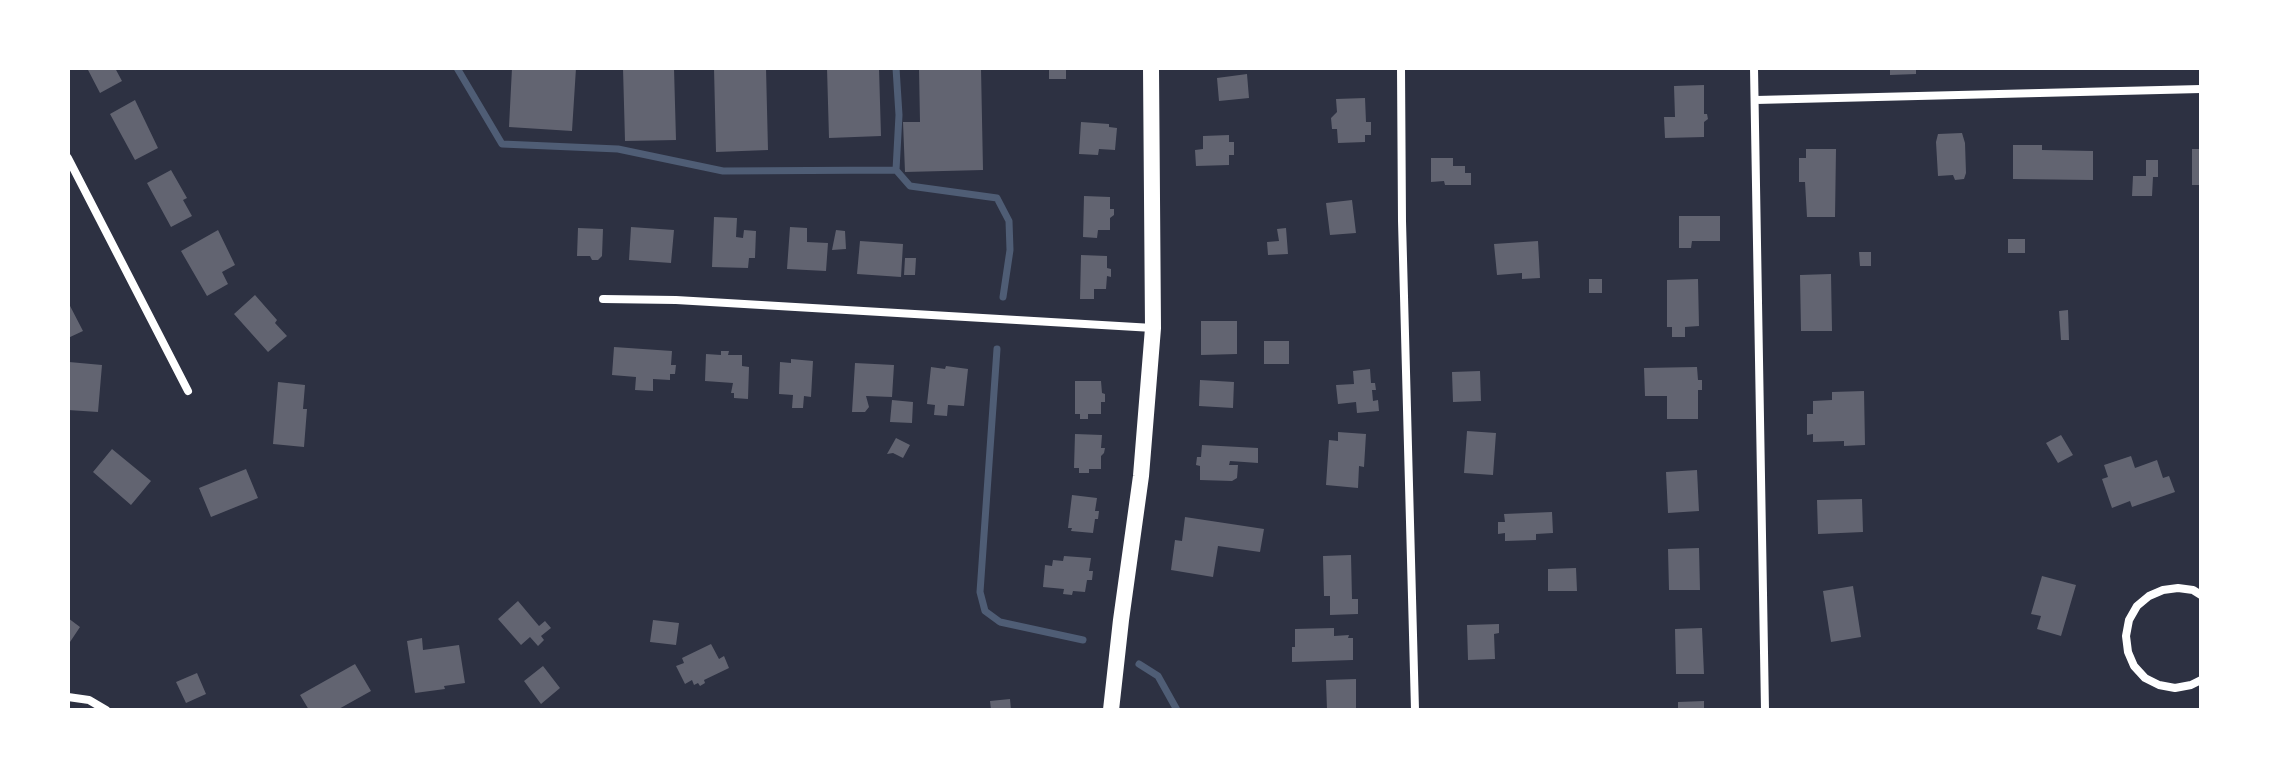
<!DOCTYPE html>
<style>
body{margin:0}
#map{position:relative;width:2269px;height:778px;overflow:hidden;background:#2d3142;font-family:Jost,sans-serif}
canvas{display:block}
.frame{position:absolute;inset:0;border:70px solid #fff;pointer-events:none}
</style>
<div id="map">
<canvas width="2269" height="778"></canvas>
<div class="frame"></div>
</div>
<script>
const ctx = document.querySelector('canvas').getContext('2d');
ctx.lineJoin = 'round';
const toPath = rows => new Path2D(rows.map(r => 'M' + r).join(''));
function stroke(path, color, width, dash) { ctx.strokeStyle = color; ctx.lineWidth = width; ctx.lineCap = dash ? 'butt' : 'round'; ctx.setLineDash(dash || []); ctx.stroke(path); }
function fillPath(path, color) { ctx.fillStyle = color; ctx.fill(path, 'evenodd'); }
stroke(toPath([
 [457,68,502,144,618,149,723,171,896,170],
 [896,68,899,115,896,170,910,186,997,198,1009,221,1010,250,1003,297],
 [997,349,980,592,985,611,1000,622,1083,640],
 [1139,664,1158,676,1177,710]
]), '#4f5d75', 7);
fillPath(toPath([
 [87,68,115,68,122,81,100,93],
 [512,68,576,68,572,131,509,127],
 [623,68,674,68,676,140,625,141],
 [714,68,766,68,768,150,716,152],
 [827,68,879,68,881,136,829,138],
 [919,68,981,68,983,170,905,172,903,122,920,122],
 [1049,68,1066,68,1066,79,1049,79],
 [1890,68,1916,68,1916,74,1890,75],
 [1247,74,1249,98,1219,101,1217,78],
 [1704,85,1704,114,1707,114,1708,119,1704,122,1704,137,1665,138,1664,117,1675,117,1674,86],
 [1365,98,1366,122,1371,122,1371,135,1365,135,1365,142,1338,143,1337,129,1332,129,1331,118,1337,112,1336,99],
 [135,100,158,148,135,160,110,114],
 [1081,122,1109,124,1109,127,1117,128,1115,150,1099,149,1098,155,1079,154],
 [1962,133,1965,143,1966,173,1964,179,1955,180,1953,175,1938,176,1936,142,1938,134],
 [1229,135,1229,142,1234,142,1234,155,1229,155,1229,165,1196,166,1195,150,1203,149,1203,136],
 [2013,145,2042,145,2042,150,2093,151,2093,180,2013,179],
 [1806,149,1836,149,1835,217,1807,217,1805,182,1799,182,1799,158,1806,158],
 [2192,149,2201,149,2201,185,2192,185],
 [1431,158,1453,158,1453,166,1465,166,1465,173,1471,173,1471,185,1445,185,1444,181,1431,182],
 [2146,160,2158,160,2158,177,2153,177,2152,196,2132,196,2133,176,2146,176],
 [171,170,187,198,183,200,192,216,171,227,147,183],
 [1084,196,1110,197,1110,209,1114,209,1114,215,1110,218,1110,230,1098,230,1097,238,1083,237],
 [1352,200,1356,233,1330,235,1326,203],
 [1679,216,1720,216,1720,241,1692,241,1691,248,1679,248],
 [714,217,737,218,736,237,743,238,744,230,756,231,755,258,749,258,748,268,712,267],
 [631,227,674,230,671,263,629,260],
 [790,227,807,228,807,242,828,243,826,271,787,269],
 [578,228,603,229,602,256,598,260,592,260,590,256,577,256],
 [1286,228,1288,254,1268,255,1267,242,1279,241,1277,229],
 [218,230,235,265,222,272,228,284,207,296,181,251],
 [836,230,845,231,846,249,832,250],
 [2008,239,2025,239,2025,253,2008,253],
 [860,241,903,244,901,277,857,274],
 [1538,241,1540,278,1522,279,1522,273,1497,275,1494,244],
 [1859,252,1871,252,1871,266,1860,266],
 [1081,255,1107,256,1107,268,1111,269,1111,277,1107,276,1106,289,1094,289,1094,299,1080,299],
 [905,258,916,258,915,275,904,275],
 [1831,274,1832,331,1801,331,1800,275],
 [1589,279,1602,279,1602,293,1589,293],
 [1698,279,1699,326,1685,327,1685,337,1672,337,1672,327,1667,327,1667,280],
 [255,295,277,320,275,323,287,336,268,352,234,314],
 [68,302,83,331,68,338],
 [2068,310,2069,340,2061,340,2059,311],
 [1201,321,1237,321,1237,354,1201,355],
 [1264,341,1289,341,1289,364,1264,364],
 [614,347,672,351,671,365,676,365,675,374,670,374,670,380,653,379,653,391,635,390,636,377,612,375],
 [721,351,729,351,728,355,742,355,742,366,749,367,748,399,734,398,734,393,731,393,733,383,705,381,706,354,721,355],
 [791,359,813,361,811,397,804,396,803,408,792,408,793,395,779,394,780,362,791,363],
 [69,362,102,365,98,412,68,410],
 [855,363,894,365,892,397,866,396,869,407,865,412,852,412],
 [946,366,968,369,964,406,948,405,947,416,934,415,935,405,927,404,931,367,945,369],
 [1697,367,1698,380,1702,380,1702,390,1698,390,1698,419,1667,419,1667,396,1645,396,1644,368],
 [1370,369,1371,383,1375,383,1376,390,1372,390,1373,401,1378,400,1379,411,1357,413,1356,402,1338,404,1336,385,1354,384,1353,371],
 [1480,371,1481,401,1453,402,1452,372],
 [1200,380,1234,382,1233,408,1199,406],
 [1075,381,1101,381,1102,393,1105,394,1105,402,1101,402,1101,414,1088,414,1088,419,1080,419,1080,414,1075,414],
 [278,382,305,385,303,409,307,409,304,447,273,444],
 [1864,391,1865,445,1844,446,1844,441,1813,442,1813,434,1807,435,1807,414,1813,414,1813,401,1832,400,1832,392],
 [892,400,913,402,912,423,890,422],
 [1467,431,1496,433,1493,475,1464,473],
 [1338,432,1366,434,1364,467,1359,466,1358,488,1326,485,1329,440,1338,441],
 [1075,434,1102,435,1101,448,1105,448,1104,453,1101,456,1101,469,1089,469,1089,473,1079,473,1079,468,1074,468],
 [2061,435,2073,455,2058,463,2046,443],
 [896,438,910,445,903,458,893,453,887,454],
 [1202,445,1258,448,1258,463,1230,461,1229,465,1238,465,1237,478,1232,481,1200,480,1200,466,1196,465,1197,457,1201,457],
 [112,449,151,481,131,505,93,472],
 [2131,456,2135,468,2157,460,2163,478,2169,476,2175,492,2132,507,2130,501,2112,508,2102,479,2108,477,2104,465],
 [246,469,258,498,211,517,199,488],
 [1697,470,1699,511,1668,513,1666,472],
 [1072,495,1097,498,1095,511,1099,511,1098,519,1095,519,1093,533,1071,531,1072,528,1068,528],
 [1862,499,1863,532,1818,534,1817,500],
 [1552,512,1553,533,1536,534,1536,540,1505,541,1505,533,1498,534,1498,522,1505,522,1504,514],
 [1185,517,1264,529,1260,552,1218,546,1213,577,1171,570,1175,540,1182,541],
 [1699,548,1700,590,1669,590,1668,549],
 [1351,555,1352,599,1358,599,1358,614,1330,615,1330,596,1324,596,1323,556],
 [1064,556,1091,558,1089,571,1093,571,1092,580,1087,580,1085,592,1073,591,1072,595,1063,594,1064,589,1043,587,1045,565,1052,566,1053,560,1063,561],
 [1576,568,1577,591,1548,591,1548,569],
 [2042,576,2076,585,2061,636,2037,629,2041,616,2031,614],
 [1853,586,1861,637,1831,642,1823,591],
 [518,601,539,626,545,621,551,628,541,636,544,640,538,646,530,637,521,645,498,619],
 [68,618,80,627,68,645],
 [653,620,679,623,676,645,650,642],
 [1499,624,1499,633,1494,634,1495,659,1468,660,1467,625],
 [1334,628,1334,636,1349,635,1348,638,1353,638,1353,660,1292,662,1292,647,1295,647,1295,629],
 [1702,628,1704,674,1676,674,1675,629],
 [422,638,423,650,459,645,465,683,444,686,445,689,415,693,407,641],
 [711,644,719,659,724,656,729,668,704,680,705,683,700,686,698,683,694,685,692,680,685,684,676,666,684,663,682,658],
 [355,664,371,691,337,710,309,710,300,695],
 [543,666,560,688,541,704,524,681],
 [197,673,206,694,186,703,176,682],
 [1356,679,1356,710,1327,710,1326,680],
 [1010,699,1011,710,991,710,990,701],
 [1704,701,1704,710,1678,710,1678,702]
]), '#626471');
stroke(toPath([
 [1401,68,1402,221,1415,710],
 [1754,68,1765,710],
 [1756,100,2201,89],
 [68,158,188,391],
 [603,299,676,300,1153,328],
 [2201,595,2193,590,2178,588,2163,590,2149,596,2137,606,2129,620,2126,636,2128,652,2134,666,2145,678,2159,685,2175,688,2191,685,2201,680],
 [68,697,89,700,106,710]
]), '#fff', 8);
stroke(toPath([
 [1111,710,1121,620,1141,476,1153,328,1151,68]
]), '#fff', 16);
</script>
